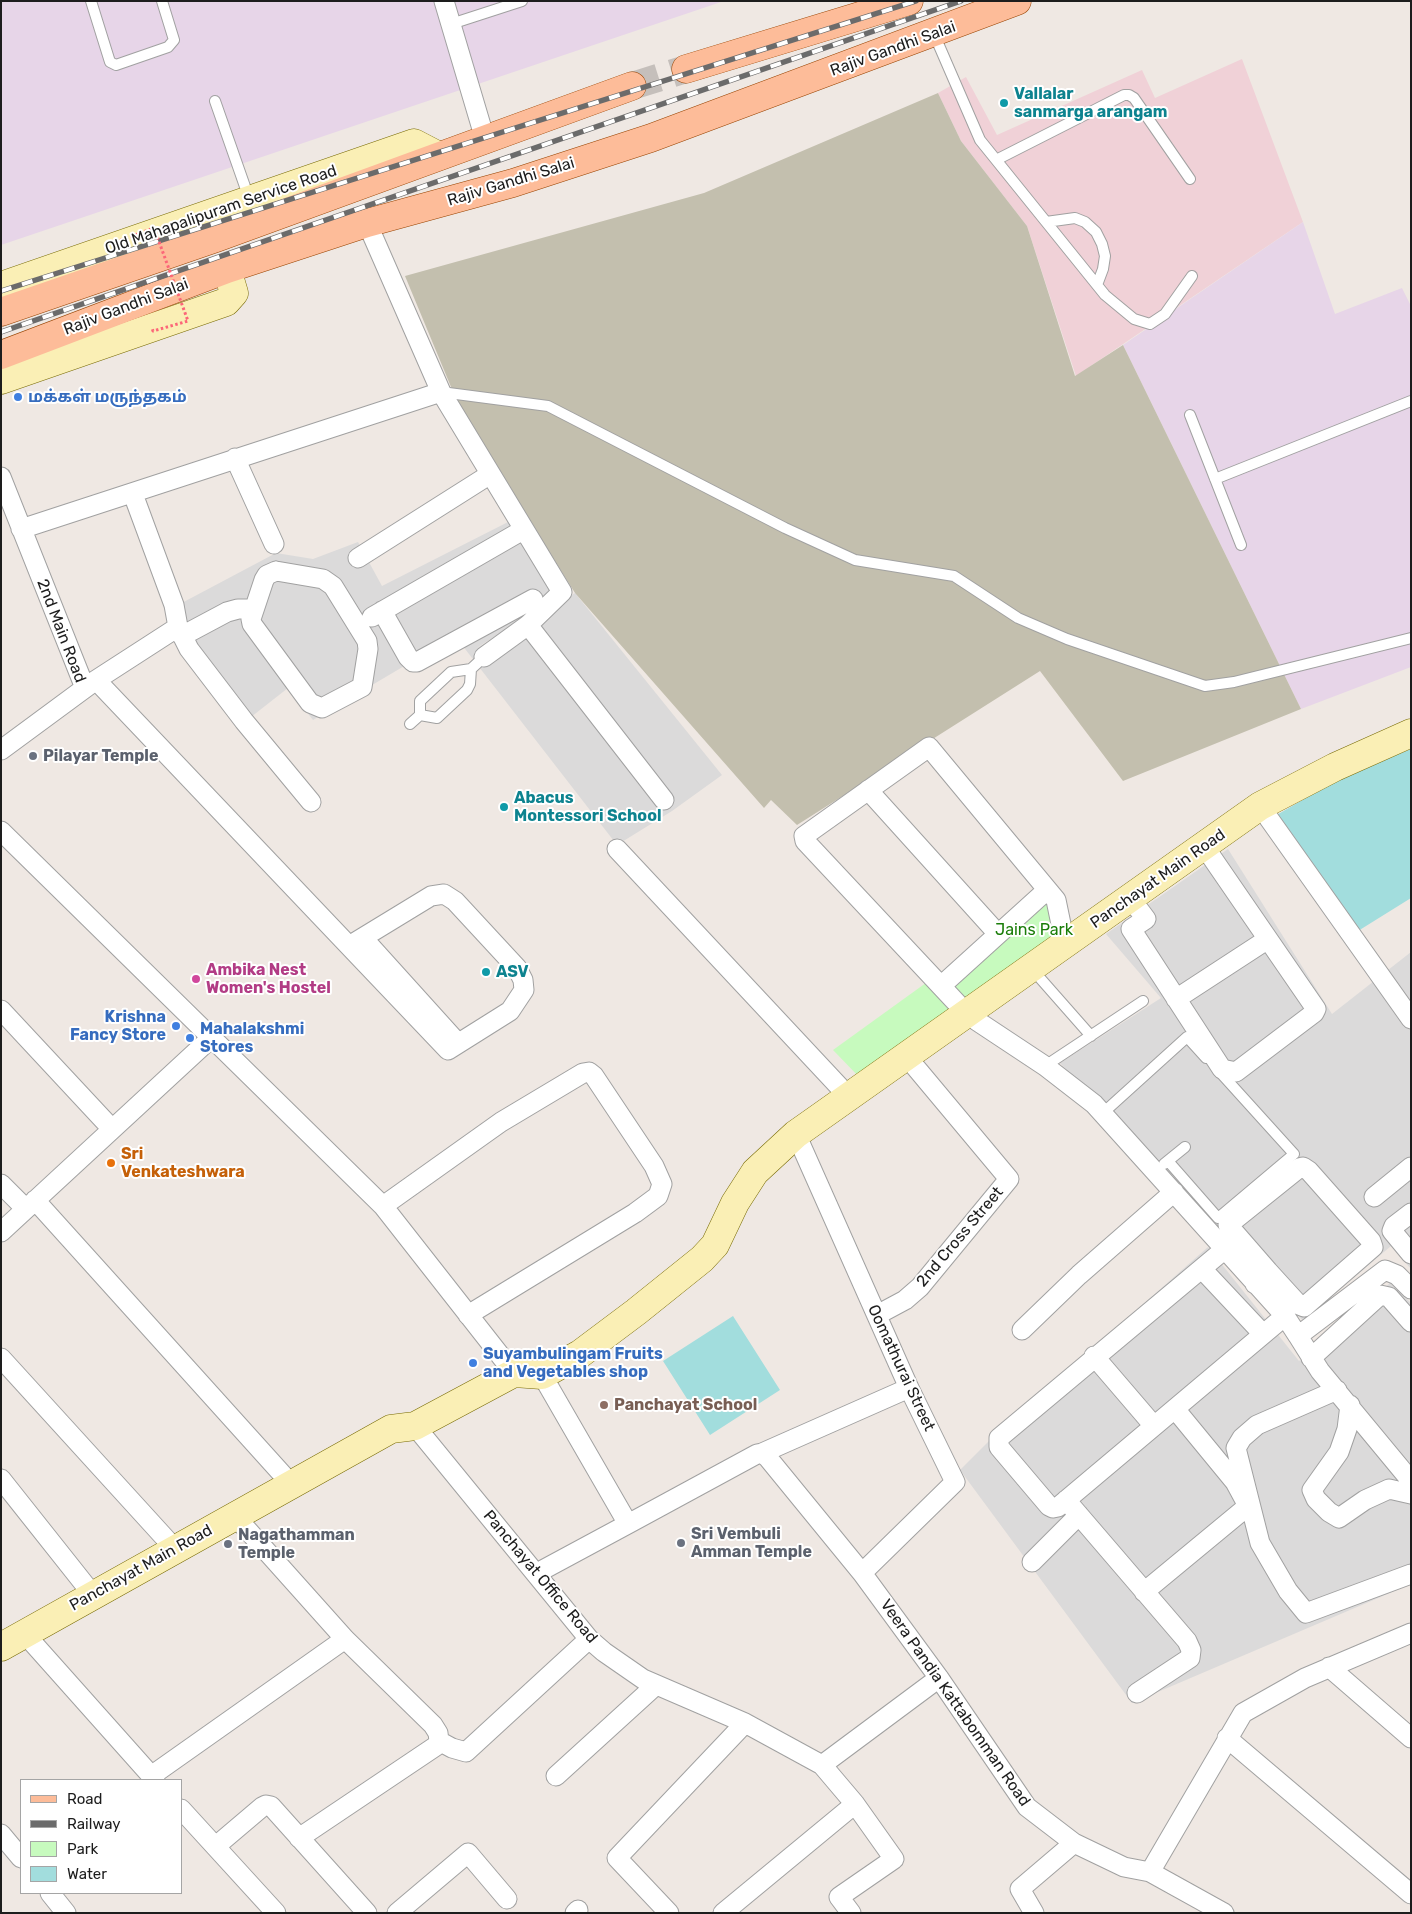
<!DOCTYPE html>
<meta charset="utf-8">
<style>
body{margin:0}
#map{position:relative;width:1412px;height:1914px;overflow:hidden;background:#efe8e3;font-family:Rubik,sans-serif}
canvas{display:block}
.frame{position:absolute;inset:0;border:2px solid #1d1d1d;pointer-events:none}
.legend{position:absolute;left:20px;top:1779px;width:162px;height:115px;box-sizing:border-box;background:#fff;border:1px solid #a5a5a5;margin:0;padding:6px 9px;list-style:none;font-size:15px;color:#1d1d1d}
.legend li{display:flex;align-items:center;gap:10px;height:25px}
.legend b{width:25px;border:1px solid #a5a5a5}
</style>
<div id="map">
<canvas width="1412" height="1914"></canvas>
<div class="frame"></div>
<ul class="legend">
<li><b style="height:6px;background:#fdbc99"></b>Road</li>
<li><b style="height:6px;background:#6b6b6b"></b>Railway</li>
<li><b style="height:14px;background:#c7fabe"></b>Park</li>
<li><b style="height:14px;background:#a2dddd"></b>Water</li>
</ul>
</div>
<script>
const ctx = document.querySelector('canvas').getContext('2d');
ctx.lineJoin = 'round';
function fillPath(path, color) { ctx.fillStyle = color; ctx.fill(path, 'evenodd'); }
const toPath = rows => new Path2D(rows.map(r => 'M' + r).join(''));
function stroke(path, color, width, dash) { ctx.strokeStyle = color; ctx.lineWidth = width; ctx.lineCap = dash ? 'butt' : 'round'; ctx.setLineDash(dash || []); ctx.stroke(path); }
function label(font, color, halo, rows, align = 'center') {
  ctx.font = font + ' Rubik,"Noto Sans Tamil",sans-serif'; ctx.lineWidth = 4; ctx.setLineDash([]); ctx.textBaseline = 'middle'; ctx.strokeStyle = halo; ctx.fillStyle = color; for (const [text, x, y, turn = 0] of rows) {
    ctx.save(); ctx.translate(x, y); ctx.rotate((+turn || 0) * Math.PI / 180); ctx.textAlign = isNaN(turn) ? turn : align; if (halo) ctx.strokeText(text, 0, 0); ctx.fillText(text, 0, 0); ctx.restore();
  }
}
fillPath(toPath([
 [512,520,558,596,475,649,575,593,722,775,672,811,617,845,455,636,313,720,288,688,251,717,194,643,178,605,276,553,313,559,358,542,382,586],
 [1228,849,1332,1014,1411,952,1411,1269,1391,1246,1303,1321,1060,1063,1161,998,1106,934],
 [1208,1247,1299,1361,1390,1283,1411,1303,1411,1584,1132,1703,960,1470,994,1436]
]), '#dbdada');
fillPath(toPath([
 [1242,59,1303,222,1076,376,1027,226,961,141,938,93,966,77,997,135,1142,70,1155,98]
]), '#f0d1d7');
fillPath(toPath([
 [1,1,724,1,1,245],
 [1303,222,1335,314,1402,288,1411,306,1411,667,1301,709,1123,345]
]), '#e7d5e8');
fillPath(toPath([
 [938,93,961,141,1027,226,1075,376,1123,345,1301,709,1123,781,1040,671,797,825,771,800,764,808,575,593,461,411,405,276,704,193]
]), '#c3bfae');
fillPath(toPath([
 [1045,897,1071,930,862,1080,833,1050]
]), '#c7fabe');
fillPath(toPath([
 [1411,749,1411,898,1358,931,1275,816,1342,777],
 [733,1316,780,1390,710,1435,663,1361]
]), '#a2dddd');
stroke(toPath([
 [632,86,686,69]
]), '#c5bfbb', 28, [28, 14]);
const lane = toPath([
 [91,1,110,62,116,65,168,47,174,40,162,1],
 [451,24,522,1],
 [934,34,980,140,1105,295,1134,319,1150,324,1165,314,1192,276],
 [215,101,249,198],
 [996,160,1124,95,1129,95,1134,98,1190,179],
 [1046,222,1075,218,1085,222,1096,232,1102,244,1105,256,1103,269,1097,285],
 [441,392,548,406,785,528,855,560,954,576,1018,618,1067,639,1205,686,1234,682,1411,638],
 [1190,415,1241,545],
 [1215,479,1411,401],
 [420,715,437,718,467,690,470,684,471,669,484,657],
 [410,724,420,715,420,701,451,672,471,669],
 [1032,969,1091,1036],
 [1045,1066,1143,1001],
 [1103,1113,1187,1037,1206,1058],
 [1168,1161,1218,1218,1294,1154,1218,1070],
 [1164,1164,1185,1147]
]);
const street = toPath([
 [444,1,485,139],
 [367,223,441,392,562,592,528,625,484,657],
 [235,458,274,544],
 [1,477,85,688],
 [133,494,174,605,178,627,189,649,244,721,311,802],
 [21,529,441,392],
 [358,558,489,475],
 [276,571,323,579,333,586,367,641,368,649,362,687,322,708,310,703,252,624,251,619,264,580,267,575,276,571],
 [382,611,408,657,413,662,417,662,533,599],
 [372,617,523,530],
 [528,625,664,800],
 [182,636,227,612,238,609,254,609],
 [96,680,349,946,448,1050,510,1011,524,990,523,980,517,968,455,901,444,894,431,896,349,946],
 [1,750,96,680,178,627],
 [868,790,998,934],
 [1260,806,1411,1019],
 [1,831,383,1206,514,1373],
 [617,849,848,1096],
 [1131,899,1146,919,1131,929,1222,1069,1236,1072,1314,1013,1316,1009,1204,846],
 [363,938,456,1041],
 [1071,941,1062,929,1056,900,929,747,804,836,805,841,968,1015,1045,1066,1094,1104,1285,1316,1298,1336,1385,1270,1397,1275,1411,1289],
 [941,986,1047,890],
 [1176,999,1268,939],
 [1,1010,112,1129],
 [796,1134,909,1388,955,1482,862,1573],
 [1,1184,25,1208],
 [1374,1197,1411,1167],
 [35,1200,292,1485],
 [383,1206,501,1122,583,1073,589,1072,594,1076,654,1166,662,1184,658,1196,635,1213,468,1315],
 [1411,1213,1394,1226,1392,1231,1411,1254],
 [1,1232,210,1039],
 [1225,1249,999,1438,999,1447,1049,1506,1053,1508,1058,1507,1285,1316],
 [1202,1269,1263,1334],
 [1255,1284,1268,1271,1228,1225,1299,1168,1303,1167,1309,1171,1371,1241,1373,1247,1304,1307,1299,1305,1268,1271],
 [877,1315,905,1300,920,1287,1009,1179,907,1057],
 [1022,1330,1079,1275,1174,1192],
 [1298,1336,1320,1371,1411,1481],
 [1094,1356,1154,1426],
 [1,1358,175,1549],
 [1311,1358,1380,1295,1389,1297,1411,1322],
 [542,1375,628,1524,757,1454,762,1453,768,1458,862,1573,939,1678,1027,1807,1074,1843,1124,1867,1150,1872,1224,1913],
 [1337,1390,1257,1425,1242,1438,1236,1448,1260,1543,1288,1591,1306,1613,1411,1574],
 [1350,1405,1347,1429,1339,1452,1312,1490,1316,1499,1329,1512,1339,1518,1365,1500,1389,1489,1411,1494],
 [415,1426,589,1639,604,1652,643,1679,745,1723,822,1765,855,1804,894,1859,839,1897,851,1913],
 [762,1453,909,1388],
 [1,1479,93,1595],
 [1066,1500,1187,1641,1191,1650,1190,1658,1137,1693],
 [235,1516,345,1639,433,1725,438,1733,439,1741,436,1746,299,1838],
 [1032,1562,1079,1515],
 [537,1573,628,1524],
 [1144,1592,1248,1506,1235,1482,1175,1409],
 [24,1633,155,1780],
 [1329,1667,1411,1738],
 [1227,1738,1411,1894],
 [439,1741,452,1748,466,1752,589,1639],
 [822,1765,939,1678],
 [151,1776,345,1639],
 [556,1776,656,1685],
 [181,1809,276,1913],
 [1,1834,21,1858],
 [216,1846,262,1807,266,1805,271,1806,367,1913],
 [1150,1872,1243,1713,1305,1678,1411,1633],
 [50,1893,66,1913],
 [397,1913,468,1853,507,1899],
 [575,1913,578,1910],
 [669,1913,617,1858,745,1723],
 [723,1913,855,1804],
 [1034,1913,1020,1889,1074,1843]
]);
const secondary = toPath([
 [1,286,414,143,439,156],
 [1,380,226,302,234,293,227,269],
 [1,1647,391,1429,415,1426,514,1373,542,1375,580,1354,636,1312,702,1259,715,1245,735,1203,755,1172,796,1134,1260,806,1335,767,1411,733]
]);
const primary = toPath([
 [686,69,909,1],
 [1,312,216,238,632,86],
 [1,355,227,269,367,223,513,183,651,138,1017,1]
]);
stroke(lane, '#a1a1a1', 12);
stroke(street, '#a1a1a1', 21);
stroke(secondary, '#766903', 29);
stroke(primary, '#974300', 29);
stroke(lane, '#fff', 10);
stroke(street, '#fff', 19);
stroke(secondary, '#faefb5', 28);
stroke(primary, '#fdbc99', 28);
const rail = toPath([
 [1,291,916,1],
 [1,332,961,1]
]);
stroke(rail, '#6b6b6b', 5.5);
stroke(rail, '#fff', 4, [11]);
stroke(toPath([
 [122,245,121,240,154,228,188,321,153,331,152,328]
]), '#fc6678', 3, [2.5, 2.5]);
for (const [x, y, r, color] of [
 [1004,103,5,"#0f9aa8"],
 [18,397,5,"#3f7fe0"],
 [33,756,5,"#6b7280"],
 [504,807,5,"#0f9aa8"],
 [486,972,5,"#0f9aa8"],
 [196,979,5,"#d1479c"],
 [176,1026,5,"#3f7fe0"],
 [190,1038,5,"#3f7fe0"],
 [111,1163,5,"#e8710a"],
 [473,1363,5,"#3f7fe0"],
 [604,1405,5,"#8d6e63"],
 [681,1543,5,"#6b7280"],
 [228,1544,5,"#6b7280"]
]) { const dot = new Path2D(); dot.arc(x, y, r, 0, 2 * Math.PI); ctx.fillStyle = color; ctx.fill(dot); stroke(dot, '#fff', 2); }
label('16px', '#1d1d1d', '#fff', [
 ["Rajiv Gandhi Salai",893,49,-20],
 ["Rajiv Gandhi Salai",511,182,-17],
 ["Old Mahapalipuram Service Road",221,210,-19],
 ["Rajiv Gandhi Salai",126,307,-21],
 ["2nd Main Road",61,631,69],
 ["Panchayat Main Road",1158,879,-35],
 ["2nd Cross Street",960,1237,-50],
 ["Oomathurai Street",901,1368,65],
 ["Panchayat Main Road",141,1568,-29],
 ["Panchayat Office Road",540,1577,50],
 ["Veera Pandia Kattabomman Road",955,1703,55]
]);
label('bold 16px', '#0d838f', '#fff', [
 ["Vallalar",1014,94],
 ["sanmarga arangam",1014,112],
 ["Abacus",514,798],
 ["Montessori School",514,816],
 ["ASV",496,972]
], 'left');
label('bold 16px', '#366cbe', '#fff', [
 ["மக்கள் மருந்தகம்",28,397],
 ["Krishna",166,1017,"right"],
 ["Fancy Store",166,1035,"right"],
 ["Mahalakshmi",200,1029],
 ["Stores",200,1047],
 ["Suyambulingam Fruits",483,1354],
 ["and Vegetables shop",483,1372]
], 'left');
label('bold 16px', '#5b616d', '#fff', [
 ["Pilayar Temple",43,756],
 ["Sri Vembuli",691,1534],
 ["Amman Temple",691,1552],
 ["Nagathamman",238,1535],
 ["Temple",238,1553]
], 'left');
label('16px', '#1a7d09', '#fff', [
 ["Jains Park",1034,930]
]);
label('bold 16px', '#b23c85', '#fff', [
 ["Ambika Nest",206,970],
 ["Women's Hostel",206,988]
], 'left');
label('bold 16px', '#c56008', '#fff', [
 ["Sri",121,1154],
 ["Venkateshwara",121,1172]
], 'left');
label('bold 16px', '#785e54', '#fff', [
 ["Panchayat School",614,1405]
], 'left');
</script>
